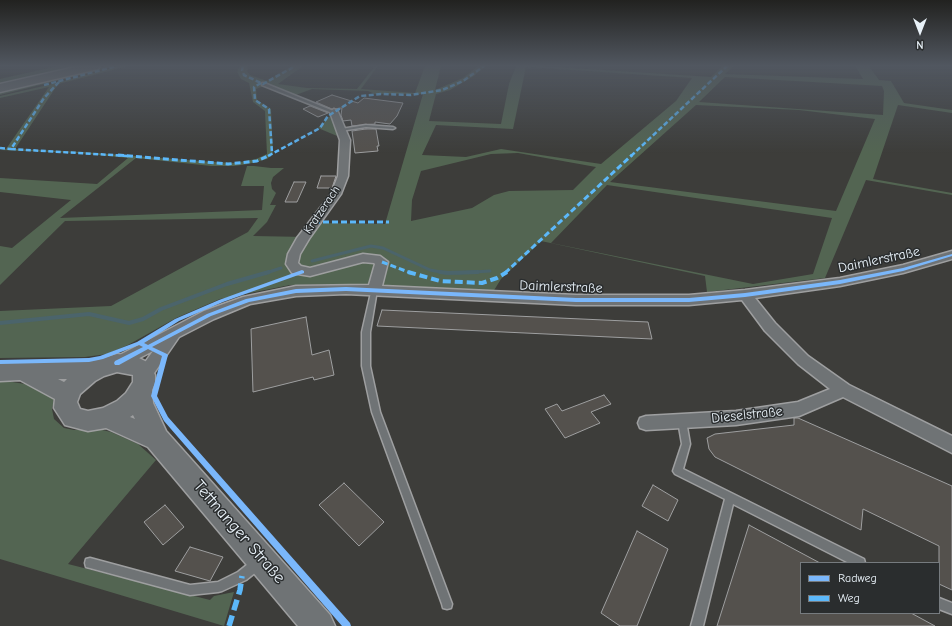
<!DOCTYPE html>
<meta charset="utf-8">
<style>
body{margin:0}
#map{position:relative;width:952px;height:626px;overflow:hidden;background:#3d3d3a;font-family:"Comic Neue",sans-serif}
canvas{display:block}
.legend{position:absolute;left:800px;top:562px;width:140px;height:52px;box-sizing:border-box;background:#2a2d2e;border:1px solid #767b7f;margin:0;padding:5px 7px;list-style:none;font-size:12px;color:#e8f1f8}
.legend li{display:flex;align-items:center;gap:8px;height:20px}
.legend b{width:20px;border:1px solid #767b7f}
.north{position:absolute;left:900px;top:12px;width:40px;height:40px;-webkit-text-stroke:3px #2a2d2e;paint-order:stroke;rotate:180deg;font-size:11px;font-weight:700;line-height:16px;text-align:center;color:#e8f1f8}
.north::after{content:'';display:block;margin:auto;width:14px;height:18px;background:#e8f1f8;clip-path:polygon(50% 0,100% 100%,50% 72%,0 100%)}
</style>
<div id="map">
<canvas width="952" height="626"></canvas>
<ul class="legend">
<li><b style="height:5px;background:#7ab7fb"></b>Radweg</li>
<li><b style="height:5px;background:#5cb8fa"></b>Weg</li>
</ul>
<div class="north">N</div>
</div>
<script>
const ctx = document.querySelector('canvas').getContext('2d');
ctx.lineJoin = 'round';
function fillPath(path, color) { ctx.fillStyle = color; ctx.fill(path, 'evenodd'); }
const toPath = rows => new Path2D(rows.map(r => 'M' + r).join(''));
function stroke(path, color, width, dash) { ctx.strokeStyle = color; ctx.lineWidth = width; ctx.lineCap = dash ? 'butt' : 'round'; ctx.setLineDash(dash || []); ctx.stroke(path); }
function label(font, color, halo, rows, align = 'center') {
  ctx.font = font + ' "Comic Neue",sans-serif'; ctx.lineWidth = 3; ctx.setLineDash([]); ctx.textBaseline = 'middle'; ctx.strokeStyle = halo; ctx.fillStyle = color; for (const [text, x, y, turn = 0] of rows) {
    ctx.save(); ctx.translate(x, y); ctx.rotate((+turn || 0) * Math.PI / 180); ctx.textAlign = isNaN(turn) ? turn : align; if (halo) ctx.strokeText(text, 0, 0); ctx.fillText(text, 0, 0); ctx.restore();
  }
}
fillPath(toPath([
 [57,66,87,66,0,86,0,79],
 [104,66,116,66,0,95,0,90],
 [119,66,129,66,58,84,15,149,82,152,214,162,235,163,256,159,267,154,265,111,253,102,249,83,241,79,237,72,239,66,248,66,247,71,250,75,267,81,292,66,303,66,278,84,307,88,357,89,375,66,378,66,361,89,415,93,425,66,441,66,435,90,463,78,478,66,486,66,474,76,450,90,436,94,429,121,501,124,509,84,516,66,543,66,711,77,722,66,734,66,725,74,863,79,855,66,869,66,879,80,891,81,904,103,952,110,952,113,898,105,873,179,952,193,952,195,866,180,825,278,707,292,705,276,541,241,501,279,493,292,361,284,290,285,220,299,176,318,128,345,107,354,85,357,0,358,0,311,111,306,248,232,258,218,65,221,0,285,0,246,12,248,71,200,0,192,0,178,97,184,128,158,79,153,0,150,6,149,49,87,0,98,0,96,61,82],
 [526,67,692,78,676,101,601,164,501,149,466,157,422,155,436,125,513,129],
 [725,77,882,86,884,91,883,115,699,102],
 [266,85,293,96,312,89,368,91,375,94,423,94,385,224,317,223,307,237,253,236,267,222,276,205,270,205,276,193,272,189,271,183,273,177,284,168,271,168,254,166,247,166,241,186,264,186,262,210,60,218,136,158,211,166,234,166,248,164,267,159,273,154,271,109,257,100,256,89],
 [696,105,799,110,875,119,836,211,610,182],
 [518,153,596,167,573,190,509,191,494,195,472,208,411,221,412,200,421,171,491,154],
 [607,185,832,218,813,274,753,284,551,243],
 [332,114,342,138,318,128],
 [0,380,31,385,51,395,54,399,52,409,54,419,64,428,74,430,98,429,111,432,138,444,156,460,68,564,210,600,214,596,234,592,224,626,0,559]
]), '#536552');
stroke(toPath([
 [312,261,371,246,383,248,430,270,446,273],
 [266,273,281,268],
 [457,273,490,271]
]), '#4b646b', 3);
stroke(toPath([
 [440,272,448,273,478,272],
 [0,323,89,314,129,323,143,319,161,309,227,284,269,272]
]), '#4b646b', 4);
const building = toPath([
 [332,95,358,103,364,98,403,103,397,116,390,124,375,122,375,124,352,126,351,120,343,121,341,115,342,108,332,109,316,102,332,95],
 [310,106,328,113,318,117,303,109,310,106],
 [366,129,376,129,379,146,377,146,378,151,355,153,352,131,366,129],
 [321,176,336,176,332,188,317,188,321,176],
 [294,182,306,182,297,202,285,202,294,182],
 [382,310,648,322,652,339,377,326,382,310],
 [306,317,312,355,329,350,334,375,314,380,313,377,253,392,251,329,306,317],
 [604,395,611,404,591,412,600,423,565,438,545,409,557,404,562,411,604,395],
 [794,418,798,418,952,486,952,590,939,584,939,546,863,509,861,530,715,457,709,449,707,438,715,434,794,425,794,418],
 [344,483,384,522,359,546,319,505,344,483],
 [653,485,678,500,668,521,642,506,653,485],
 [165,505,184,527,163,545,144,522,165,505],
 [749,525,820,563,801,563,801,613,911,613,935,626,717,626,749,525],
 [637,531,668,549,637,626,620,626,601,613,637,531],
 [190,547,223,557,210,581,175,571,190,547]
]);
fillPath(building, '#54514d');
stroke(building, '#9e9fa0', 1);
const service = toPath([
 [262,83,264,83,336,112,332,113,262,85,262,83],
 [366,125,393,127,395,128,393,129,366,127,341,131,339,130,341,129,366,125],
 [372,288,376,288,377,290,370,332,370,366,380,412,452,604,451,608,447,609,443,608,442,604,372,412,362,366,362,332,372,288],
 [682,417,685,418,686,421,690,444,683,469,864,559,865,563,849,563,733,504,703,626,691,626,725,499,675,474,673,471,682,444,678,421,679,418,682,417],
 [90,558,190,585,218,582,238,572,253,560,257,559,261,560,262,564,261,568,246,580,222,591,218,592,190,595,90,568,86,567,85,563,86,559,90,558],
 [939,598,952,603,952,614,939,609,939,598]
]);
const minor = toPath([
 [334,109,338,112,350,140,348,176,341,194,309,239,300,254,298,263,301,266,310,268,363,254,380,256,388,262,382,286,576,295,689,295,745,290,840,278,903,265,952,251,952,259,903,273,840,286,755,298,775,323,808,356,849,385,952,436,952,453,843,397,799,416,736,425,646,430,640,428,638,423,640,418,646,416,736,411,798,402,830,389,798,364,765,331,742,300,689,305,576,305,346,294,296,296,250,304,214,319,179,337,150,379,144,381,138,379,136,375,153,351,122,367,117,369,112,367,109,363,112,359,204,311,243,297,296,286,369,285,375,264,374,263,363,262,310,276,292,273,286,264,288,254,297,238,331,194,338,176,340,140,330,112,334,109]
]);
const secondary = toPath([
 [117,354,135,356,149,363,155,375,155,383,152,390,153,403,166,431,330,615,335,626,298,626,148,447,106,428,88,431,65,425,54,408,55,399,20,380,0,381,0,363,97,360,117,354],
 [117,372,133,375,133,382,126,393,117,401,103,408,88,411,80,409,77,402,80,394,95,381,104,376,117,372],
 [58,379,67,379,64,382,58,379],
 [133,415,135,419,130,417,133,415]
]);
const primary = toPath([
 [80,66,100,66,98,69,0,92,0,84,80,66]
]);
stroke(service, '#9e9fa0', 3);
stroke(minor, '#9e9fa0', 3);
stroke(secondary, '#9e9fa0', 3);
stroke(primary, '#9e9fa0', 3);
fillPath(service, '#6f7375');
fillPath(minor, '#6f7375');
fillPath(secondary, '#6f7375');
fillPath(primary, '#6f7375');
stroke(toPath([
 [243,66,242,70,244,75,263,84,295,66],
 [59,82,44,98,11,149,128,156],
 [261,83,254,87,255,100,269,109,272,153],
 [44,85,117,66],
 [0,148,11,149],
 [268,156,320,128,328,116,360,96,381,94,411,95,442,90,463,81,484,66],
 [631,156,727,66]
]), '#5cb8fa', 2.5, [5, 2.5]);
stroke(toPath([
 [118,155,228,164,257,161,270,155],
 [314,222,389,222],
 [382,262,411,273],
 [505,273,632,155]
]), '#5cb8fa', 3, [6, 3]);
stroke(toPath([
 [408,272,440,281,482,283,497,278,507,272]
]), '#5cb8fa', 4, [8, 4]);
stroke(toPath([
 [229,626,240,590,242,576]
]), '#5cb8fa', 5.5, [11, 5.5]);
fillPath(toPath([
 [952,254,952,256,903,271,840,284,745,297,689,302,576,302,346,291,296,293,249,302,211,316,152,347,167,354,168,355,157,396,168,417,350,623,351,626,342,626,164,421,151,396,162,356,148,349,119,365,115,365,114,363,115,361,143,347,139,345,103,359,89,362,0,364,0,360,89,358,100,356,137,342,175,319,219,300,302,270,304,271,304,273,223,302,179,321,144,343,148,345,207,314,246,299,296,289,346,287,576,298,689,298,745,293,840,280,903,268,952,254]
]), '#7ab7fb');
const sky = ctx.createLinearGradient(0, 0, 0, 153);
sky.addColorStop(0, '#222220');
sky.addColorStop(0.43, '#515760');
sky.addColorStop(1, '#51576000');
ctx.fillStyle = sky;
ctx.fillRect(0, 0, 952, 153);
label('12px', '#e8f1f8', '#2a2d2e', [
 ["Kratzerach",322,210,-56]
]);
label('14px', '#e8f1f8', '#2a2d2e', [
 ["Daimlerstraße",879,260,-12],
 ["Daimlerstraße",561,287,2],
 ["Dieselstraße",747,415,-6]
]);
label('17px', '#e8f1f8', '#2a2d2e', [
 ["Tettnanger Straße",239,532,49]
]);
</script>
